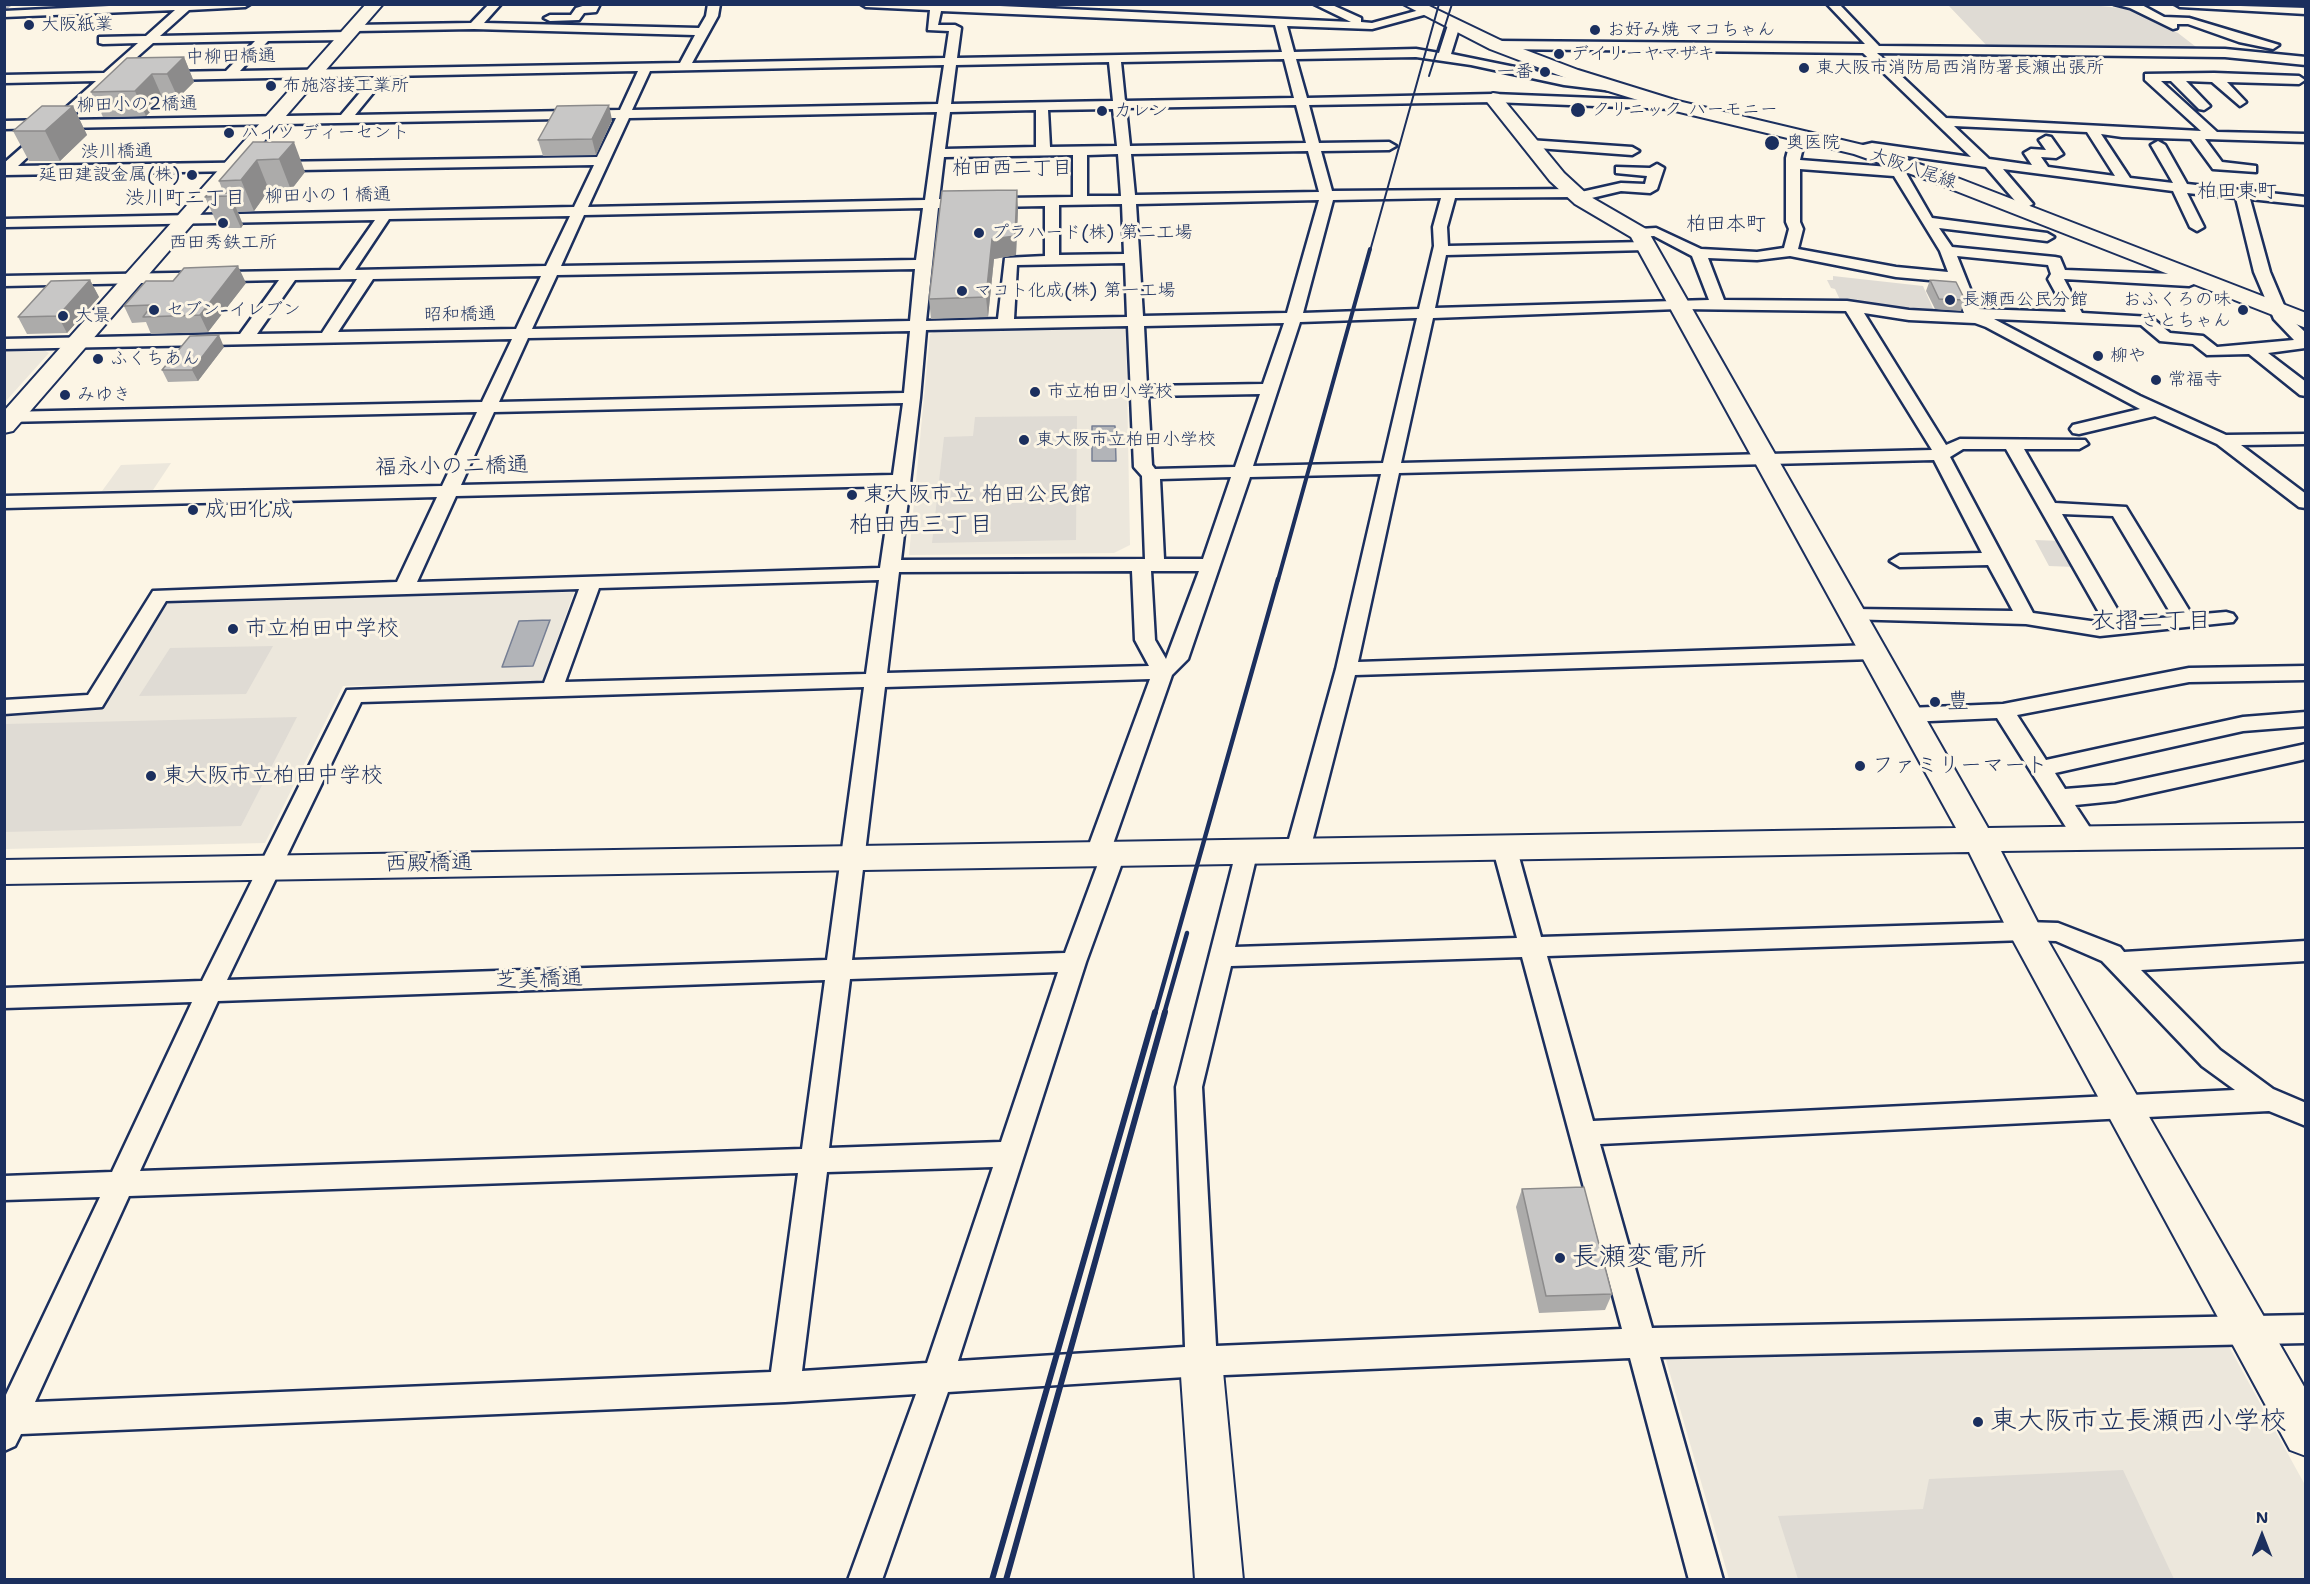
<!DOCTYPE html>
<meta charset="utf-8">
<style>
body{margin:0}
#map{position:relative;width:2310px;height:1584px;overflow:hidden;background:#fcf5e5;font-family:"Shantell Sans",sans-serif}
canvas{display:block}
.frame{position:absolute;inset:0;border:6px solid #1b2f5e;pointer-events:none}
.north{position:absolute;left:2232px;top:1506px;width:60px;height:60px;-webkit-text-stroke:4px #fcf5e5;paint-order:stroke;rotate:0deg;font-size:16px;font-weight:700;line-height:24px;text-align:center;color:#1b2f5e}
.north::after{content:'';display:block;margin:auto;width:21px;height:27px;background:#1b2f5e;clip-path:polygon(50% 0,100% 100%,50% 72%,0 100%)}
</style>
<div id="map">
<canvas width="2310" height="1584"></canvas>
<div class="frame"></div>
<div class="north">N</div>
</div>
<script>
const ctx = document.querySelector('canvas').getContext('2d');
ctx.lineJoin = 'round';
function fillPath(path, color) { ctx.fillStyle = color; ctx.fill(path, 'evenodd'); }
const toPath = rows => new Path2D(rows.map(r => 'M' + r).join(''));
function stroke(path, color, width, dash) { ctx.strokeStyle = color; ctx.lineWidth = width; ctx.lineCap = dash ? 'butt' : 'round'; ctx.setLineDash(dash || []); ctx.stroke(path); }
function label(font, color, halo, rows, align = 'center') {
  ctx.font = font + ' "Shantell Sans","Klee One",sans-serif'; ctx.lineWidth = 6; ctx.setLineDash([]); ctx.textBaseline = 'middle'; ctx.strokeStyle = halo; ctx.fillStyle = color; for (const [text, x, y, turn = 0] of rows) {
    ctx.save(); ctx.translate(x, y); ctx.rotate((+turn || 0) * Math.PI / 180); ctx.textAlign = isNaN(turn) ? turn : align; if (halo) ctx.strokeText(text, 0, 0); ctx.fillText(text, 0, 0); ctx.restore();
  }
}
fillPath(toPath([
 [1113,326,1126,330,1130,545,1114,553,909,555,930,334,940,329],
 [42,349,49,353,5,402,5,350],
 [171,463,153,490,102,491,121,465],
 [574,592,542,682,343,686,265,843,5,849,4,710,93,708,165,600],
 [2227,1343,2305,1485,2305,1579,1729,1579,1666,1360,1678,1353]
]), '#ece7dc');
fillPath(toPath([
 [2081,4,2130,9,2178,33,2200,50,1989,48,1948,5],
 [1833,276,1923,286,1935,313,1841,302,1835,289,1831,288,1827,280,1833,280],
 [1077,416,1076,540,932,543,944,437,973,436,975,417],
 [2035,540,2061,541,2075,567,2049,566],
 [273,646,246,694,139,696,170,648],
 [297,717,241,826,5,832,5,724],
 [2123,1470,2174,1579,1798,1579,1778,1516,1923,1509,1929,1479]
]), '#dfdbd4');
const water = toPath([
 [1092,426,1115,426,1116,461,1092,461,1092,426],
 [550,620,533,666,502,667,519,621,550,620]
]);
fillPath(water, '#b2b4b8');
stroke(water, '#767f94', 1.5);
fillPath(toPath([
 [4,4,14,4,4,11,4,4]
]), '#b2b4b8');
const street = toPath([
 [151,4,250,4,245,7,189,10,160,36,348,32,354,36,348,40,268,41,240,71,680,63,695,35,474,29,355,31,349,28,355,25,471,23,489,4,501,4,484,23,699,28,706,16,708,4,720,4,718,16,692,63,945,58,949,31,928,30,930,10,866,7,861,4,956,4,1351,22,1314,4,1330,4,1361,18,1361,22,1372,23,1427,8,1433,11,1431,13,1372,29,1287,26,1294,52,1416,49,1439,53,1448,25,1454,22,1460,25,1451,54,1564,77,1613,83,1619,87,1613,91,1564,85,1471,65,1416,57,1296,59,1307,98,1493,94,1673,101,1679,105,1673,109,1493,102,1309,105,1319,143,1389,142,1396,146,1389,150,1321,151,1332,191,1575,189,1581,192,1621,183,1645,184,1647,176,1616,173,1616,167,1650,168,1657,164,1664,168,1657,189,1650,193,1621,191,1579,201,1572,197,1455,198,1447,227,1448,246,1646,242,1653,246,1646,250,1446,255,1435,308,1709,300,1692,256,1654,236,1639,237,1632,233,1639,229,1656,228,1701,249,1757,252,1784,248,1789,229,1786,222,1786,158,1792,135,1799,131,1806,135,1800,160,1889,167,1886,162,1888,159,1898,159,1932,218,2047,233,2054,237,2047,241,1939,228,1952,247,2055,257,2060,258,2065,270,2201,275,2204,278,2201,281,2189,286,2064,279,2082,313,2151,317,2170,333,2203,336,2217,347,2294,340,2274,319,2254,272,2236,198,2187,193,2204,227,2197,231,2190,227,2173,191,2003,169,2033,204,2019,211,2012,207,2017,203,1986,167,1872,151,1855,153,1855,147,1872,143,1971,157,1863,53,1496,49,1490,45,1496,41,1865,44,1827,4,1839,4,1879,46,2225,49,2306,57,2306,65,2225,57,1877,53,1946,118,2201,131,2145,80,2145,74,2214,73,2299,76,2305,80,2299,84,2227,82,2246,102,2240,106,2212,82,2186,81,2210,106,2204,110,2199,109,2171,81,2161,81,2217,132,2306,134,2306,142,2205,139,2222,162,2256,166,2256,172,2213,169,2191,139,2122,137,2101,134,2130,178,2173,183,2151,145,2158,141,2165,145,2187,184,2306,197,2306,205,2250,199,2270,272,2289,317,2306,333,2305,348,2268,353,2306,382,2306,396,2300,395,2249,354,2207,355,2193,344,2160,341,2141,325,1994,319,2140,396,2226,435,2306,434,2306,444,2241,445,2306,494,2306,508,2299,507,2217,444,2155,416,2079,434,2073,433,2070,429,2073,425,2140,409,1986,327,1975,323,1909,320,1864,313,1946,445,1960,439,2085,440,2088,444,2079,449,2024,449,2055,503,2126,507,2192,615,2226,612,2233,614,2236,618,2233,622,2100,636,2026,624,1845,619,1842,615,1845,611,1852,609,2013,611,1988,565,1900,567,1890,561,1900,555,1982,553,1934,460,1399,473,1358,662,1873,645,1880,647,1883,652,1880,657,1873,659,1355,675,1310,850,1306,856,1298,859,1290,856,1286,850,1336,669,1381,474,1250,477,1188,659,1172,675,1113,844,1122,846,1126,852,1086,962,958,1361,1185,1347,1176,1087,1238,844,1246,841,1254,844,1258,850,1235,947,1517,938,1492,846,1496,840,1504,837,1512,840,1516,846,1541,937,2025,922,2058,923,2120,947,2124,952,2306,941,2306,961,2141,970,2220,1050,2273,1089,2306,1103,2306,1126,2269,1111,1600,1144,1652,1328,2306,1315,2306,1343,1660,1357,1723,1580,1689,1580,1630,1358,1201,1376,948,1392,882,1580,848,1580,916,1394,785,1402,21,1434,15,1446,4,1451,4,1399,100,1197,4,1200,4,1176,112,1172,192,1002,4,1008,4,988,202,981,347,690,544,683,579,589,166,601,102,707,4,714,4,700,88,695,153,591,397,582,437,497,4,508,4,496,442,486,477,412,4,422,4,412,482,402,512,339,4,349,4,339,240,334,279,280,4,286,4,276,340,270,375,220,4,227,4,219,574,207,594,165,4,175,4,163,44,128,4,129,4,121,52,120,96,81,4,83,4,75,104,73,138,43,103,44,99,43,99,37,146,36,175,10,4,17,4,11,151,4],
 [941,11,1275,25,1282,52,957,58,961,28,955,25,938,25,941,11],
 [255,41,226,71,119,73,153,43,255,41],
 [1284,59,1294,98,1125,101,1121,62,1284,59],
 [1109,62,1113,101,951,104,956,65,1109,62],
 [944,65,938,104,632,110,650,71,944,65],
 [638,71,620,110,355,115,387,76,638,71],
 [374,76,341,115,68,120,111,81,374,76],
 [1296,105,1306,143,1130,146,1126,108,1296,105],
 [1113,109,1117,146,1050,147,1048,110,1113,109],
 [1036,110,1036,147,945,149,950,112,1036,110],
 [937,112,925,200,588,207,629,118,937,112],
 [616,118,597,157,18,166,59,128,616,118],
 [1954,126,2087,132,2115,176,2048,167,2041,157,2056,158,2063,154,2051,137,2046,136,2039,140,2046,150,2031,149,2024,153,2032,165,1989,159,1954,126],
 [1308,151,1319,192,1135,195,1131,154,1308,151],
 [1118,154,1121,196,1087,196,1087,155,1118,154],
 [1073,155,1073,197,939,199,944,157,1073,155],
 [1800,169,1894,176,1940,251,1948,272,1896,267,1798,249,1803,229,1800,222,1800,169],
 [1441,198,1433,227,1434,246,1419,309,1303,313,1333,200,1441,198],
 [1319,200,1287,313,1143,316,1136,204,1319,200],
 [1122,204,1124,254,1059,255,1059,205,1122,204],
 [1045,206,1045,256,1005,258,998,319,926,321,938,208,1045,206],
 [923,208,916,260,561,266,584,215,923,208],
 [570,216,546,266,355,270,389,219,570,216],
 [1790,256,1896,277,1952,282,1964,313,1909,310,1847,301,1724,300,1708,258,1757,260,1790,256],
 [1957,256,2048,265,2051,274,2048,279,2066,312,1978,309,1957,256],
 [1125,263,1127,317,1014,319,1017,265,1125,263],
 [915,269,910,321,532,329,557,275,915,269],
 [541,276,516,329,338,332,373,279,541,276],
 [357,279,322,333,257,334,295,280,357,279],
 [1678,309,1846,311,1932,450,1401,463,1433,318,1678,309],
 [1417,318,1383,463,1253,466,1300,322,1417,318],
 [1284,323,1263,384,1147,386,1144,326,1284,323],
 [1128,326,1134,467,1142,476,1145,559,901,560,920,398,926,330,1128,326],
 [910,331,904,393,499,402,528,338,910,331],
 [1260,394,1235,467,1155,469,1152,465,1148,396,1260,394],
 [903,403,893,475,461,485,494,412,903,403],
 [1963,449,2006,449,2105,623,2033,613,1950,457,1963,449],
 [1231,477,1203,559,1164,559,1160,479,1231,477],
 [892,486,880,568,417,582,456,496,892,486],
 [2062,514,2113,516,2173,617,2124,621,2062,514],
 [1132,571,1135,640,1149,666,887,673,899,572,1132,571],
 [1151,571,1199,571,1166,659,1155,640,1151,571],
 [879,580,866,674,565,682,599,588,879,580],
 [1150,679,1086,853,1090,859,1099,861,1065,953,852,960,885,687,1150,679],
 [864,687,827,960,227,980,361,702,864,687],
 [2025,940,2056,941,2102,961,2202,1066,2235,1090,1593,1121,1547,956,2025,940],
 [1522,957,1622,1329,1216,1346,1202,1087,1231,966,1522,957],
 [1058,972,1001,1142,829,1148,850,979,1058,972],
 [825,980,802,1149,140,1171,218,1001,825,980],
 [993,1167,927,1363,802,1371,827,1172,993,1167],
 [798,1173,771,1372,35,1402,129,1196,798,1173],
 [589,4,600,4,596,12,584,13,579,20,550,21,544,18,550,15,571,15,576,8,589,4],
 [2114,4,2140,4,2164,17,2189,18,2279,45,2273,49,2239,42,2188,24,2177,24,2177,28,2173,29,2130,8,2114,4],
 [2175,4,2306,8,2306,14,2180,7,2175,4],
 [1529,140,1632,147,1639,151,1632,155,1524,147,1522,144,1529,140],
 [2306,666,2306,680,2189,682,2017,715,2046,760,2243,717,2306,712,2306,726,2243,731,2055,773,2065,789,2115,785,2306,744,2306,759,2115,801,2075,805,2096,837,2092,843,2084,845,2076,843,1997,718,1908,722,1900,720,1897,715,1900,710,1908,708,2003,704,2189,668,2306,666]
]);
const secondary = toPath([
 [366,4,383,4,13,431,4,433,4,411,366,4],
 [1403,4,1425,4,1502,41,1578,70,1678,101,1867,146,1942,172,2306,313,2306,328,1928,180,1854,154,1667,109,1566,78,1490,49,1403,4],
 [1493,93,1499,94,1564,173,1589,196,1646,229,1649,233,1988,828,2306,823,2306,847,2001,851,2039,925,2306,1390,2306,1456,2290,1450,2008,931,1969,852,4,884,4,860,1956,828,1631,237,1575,204,1550,181,1484,98,1493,93],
 [1201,1340,1216,1346,1222,1361,1243,1580,1195,1580,1180,1361,1186,1346,1201,1340]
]);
stroke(street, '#1b2f5e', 5);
stroke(secondary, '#1b2f5e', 4);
fillPath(street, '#fcf5e5');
fillPath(secondary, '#fcf5e5');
stroke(toPath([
 [1429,76,1452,4],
 [1370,251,1439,4]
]), '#1b2f5e', 2);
stroke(toPath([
 [1278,580,1370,249]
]), '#1b2f5e', 4);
stroke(toPath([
 [1155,1014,1278,579],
 [1164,1014,1187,933]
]), '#1b2f5e', 4.5);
stroke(toPath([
 [992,1580,1155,1012],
 [1006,1580,1165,1012]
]), '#1b2f5e', 6);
fillPath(toPath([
 [184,57,194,82,178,98,163,99,146,116,103,117,91,92],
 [73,106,87,135,60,161,29,161,13,131],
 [612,120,596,155,543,156,538,140],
 [253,142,305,172,291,190,269,190,254,211,238,212,243,225,241,228,219,228,205,197,224,194,219,181],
 [1018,209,1016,255,994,259,988,317,931,319,929,299],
 [90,280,99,297,67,333,27,334,18,317],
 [1930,280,1965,300,1961,311,1935,309,1926,291],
 [246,283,208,332,151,334,146,322,132,323,124,306],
 [224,347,198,381,168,382,162,370],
 [1522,1189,1612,1294,1605,1310,1539,1313,1516,1207]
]), '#acabaa');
fillPath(toPath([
 [184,57,194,82,178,98,167,74],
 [152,74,163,99,146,116,135,91],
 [609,105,612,120,596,155,592,139],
 [73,106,87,135,60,161,45,131],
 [294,142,305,172,291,190,279,159],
 [257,160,269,190,254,211,241,180],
 [1017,190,1018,209,1016,255,994,259,988,317,986,297,992,239],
 [230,193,243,225,241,228,227,196],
 [238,266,246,283,208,332,200,315],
 [90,280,99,297,67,333,58,316],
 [219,335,224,347,198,381,192,370]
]), '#8c8b8b');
const building = toPath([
 [184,57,167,74,152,74,135,91,91,92,127,58,184,57],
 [609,105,592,139,538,140,557,106,609,105],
 [42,106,73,106,45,131,13,131,42,106],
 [253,142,294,142,279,159,257,160,241,180,219,181,253,142],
 [1017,190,1015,236,992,239,986,297,929,299,942,191,1017,190],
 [230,193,227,196,205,197,208,194,230,193],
 [238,266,200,315,143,317,152,305,124,306,146,281,173,281,184,268,238,266],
 [90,280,58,316,18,317,51,281,90,280],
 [1930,280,1956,282,1965,300,1939,299,1930,280],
 [219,335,192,370,162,370,190,336,219,335],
 [1584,1187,1612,1294,1546,1296,1522,1189,1584,1187]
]);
fillPath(building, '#c8c7c6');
stroke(building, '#8c8b8b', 1.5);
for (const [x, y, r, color] of [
 [29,25,6,"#1b2f5e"],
 [1595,30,6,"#1b2f5e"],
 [1559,54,6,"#1b2f5e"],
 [1804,68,6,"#1b2f5e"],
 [1545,72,6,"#1b2f5e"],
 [271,86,6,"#1b2f5e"],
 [1578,110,8,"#1b2f5e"],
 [1102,111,6,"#1b2f5e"],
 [229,133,6,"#1b2f5e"],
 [1772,143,8,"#1b2f5e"],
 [192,175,6,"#1b2f5e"],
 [223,223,6,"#1b2f5e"],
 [979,233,6,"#1b2f5e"],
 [962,291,6,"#1b2f5e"],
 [1950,300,6,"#1b2f5e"],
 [154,310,6,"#1b2f5e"],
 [2243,310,6,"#1b2f5e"],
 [63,316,6,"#1b2f5e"],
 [2098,356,6,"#1b2f5e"],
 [98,359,6,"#1b2f5e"],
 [2156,380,6,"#1b2f5e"],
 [1035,392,6,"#1b2f5e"],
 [65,395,6,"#1b2f5e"],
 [1024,440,6,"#1b2f5e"],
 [852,495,6,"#1b2f5e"],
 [193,510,6,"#1b2f5e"],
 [233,629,6,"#1b2f5e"],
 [1935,702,6,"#1b2f5e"],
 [1860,766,6,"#1b2f5e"],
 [151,776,6,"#1b2f5e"],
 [1560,1258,6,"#1b2f5e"],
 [1978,1422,6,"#1b2f5e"]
]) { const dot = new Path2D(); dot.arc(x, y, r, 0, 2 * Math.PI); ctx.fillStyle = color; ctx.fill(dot); stroke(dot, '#fcf5e5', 2); }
label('18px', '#1b2f5e', '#fcf5e5', [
 ["大阪紙業",41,25],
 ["お好み焼 マコちゃん",1607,30],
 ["デイリーヤマザキ",1571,54],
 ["東大阪市消防局西消防署長瀬出張所",1816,68],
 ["一番",1533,72,"right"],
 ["布施溶接工業所",283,86],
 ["クリニック ハーモニー",1592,110],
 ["カレン",1114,111],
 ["ハイツ ディーセント",241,133],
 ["奥医院",1786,143],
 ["延田建設金属(株)",180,175,"right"],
 ["プラハード(株) 第二工場",991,233],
 ["西田秀鉄工所",223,243,"center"],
 ["マコト化成(株) 第一工場",974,291],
 ["長瀬西公民分館",1962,300],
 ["おふくろの味",2231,300,"right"],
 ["さとちゃん",2231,321,"right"],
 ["セブン-イレブン",166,310],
 ["大景",75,316],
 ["柳や",2110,356],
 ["ふくちあん",110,359],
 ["常福寺",2168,380],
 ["市立柏田小学校",1047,392],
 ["みゆき",77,395],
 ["東大阪市立柏田小学校",1036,440]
], 'left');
label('18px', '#1b2f5e', '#fcf5e5', [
 ["中柳田橋通",231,57,-1],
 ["柳田小の2橋通",137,105,-1],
 ["渋川橋通",117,152,-1],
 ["大阪八尾線",1913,169,19],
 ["柳田小の１橋通",328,196,-1],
 ["昭和橋通",460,315,-1]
]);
label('20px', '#1b2f5e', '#fcf5e5', [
 ["柏田西二丁目",1012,169],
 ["柏田東町",2237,192],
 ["渋川町二丁目",185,199],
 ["柏田本町",1726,225]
]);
label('22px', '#1b2f5e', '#fcf5e5', [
 ["福永小の二橋通",452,467,-1],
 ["西殿橋通",429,864,-1],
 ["芝美橋通",539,980,-2]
]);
label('22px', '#1b2f5e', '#fcf5e5', [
 ["東大阪市立 柏田公民館",864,495],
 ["成田化成",205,510],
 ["市立柏田中学校",245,629],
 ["豊",1947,702],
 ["ファミリーマート",1872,766],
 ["東大阪市立柏田中学校",163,776]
], 'left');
label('24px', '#1b2f5e', '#fcf5e5', [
 ["柏田西三丁目",921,526],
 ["衣摺二丁目",2151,622]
]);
label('27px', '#1b2f5e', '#fcf5e5', [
 ["長瀬変電所",1572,1258],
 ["東大阪市立長瀬西小学校",1990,1422]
], 'left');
</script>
